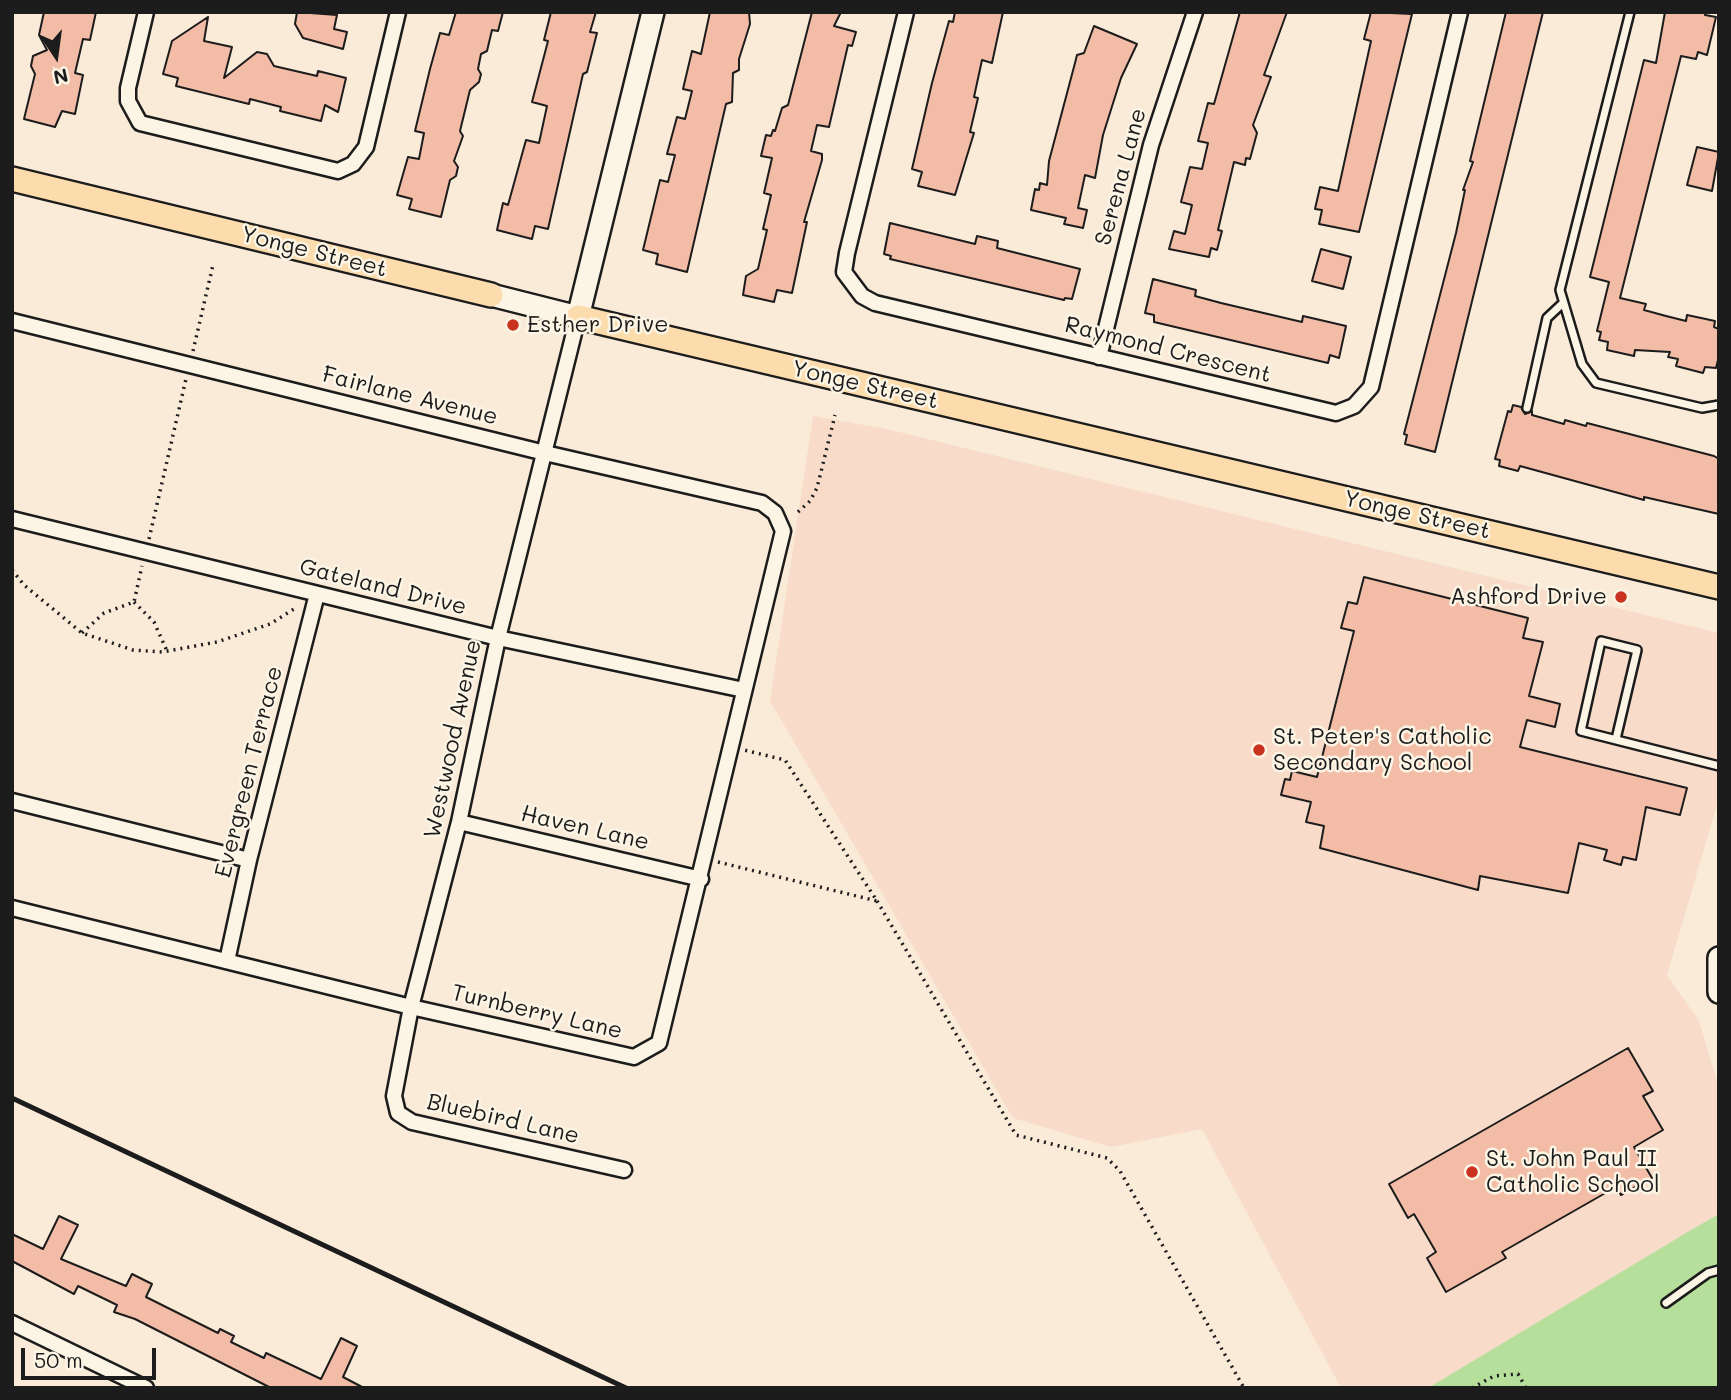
<!DOCTYPE html>
<style>
body{margin:0}
#map{position:relative;width:1731px;height:1400px;overflow:hidden;background:#faead8;font-family:Mali,sans-serif}
canvas{display:block}
.frame{position:absolute;inset:0;border:14px solid #1c1c1c;pointer-events:none}
.north{position:absolute;left:21px;top:21px;width:70px;height:70px;-webkit-text-stroke:5px #fcf5e5;paint-order:stroke;rotate:167deg;font-size:19px;font-weight:700;line-height:28px;text-align:center;color:#1c1c1c}
.north::after{content:'';display:block;margin:auto;width:24px;height:32px;background:#1c1c1c;clip-path:polygon(50% 0,100% 100%,50% 72%,0 100%)}
.scale{position:absolute;left:21px;top:1348px;width:135px;height:32px;box-sizing:border-box;border:4px solid #1c1c1c;border-top:0;padding-left:9px;font-size:21px;line-height:24px;white-space:nowrap;color:#1c1c1c;-webkit-text-stroke:5px #fcf5e5;paint-order:stroke}
</style>
<div id="map">
<canvas width="1731" height="1400"></canvas>
<div class="frame"></div>
<div class="north">N</div>
<div class="scale">50 m</div>
</div>
<script>
const ctx = document.querySelector('canvas').getContext('2d');
ctx.lineJoin = 'round';
function fillPath(path, color) { ctx.fillStyle = color; ctx.fill(path, 'evenodd'); }
const toPath = rows => new Path2D(rows.map(r => 'M' + r).join(''));
function stroke(path, color, width, dash) { ctx.strokeStyle = color; ctx.lineWidth = width; ctx.lineCap = dash ? 'butt' : 'round'; ctx.setLineDash(dash || []); ctx.stroke(path); }
function label(font, color, halo, rows, align = 'center') {
  ctx.font = font + ' Mali,sans-serif'; ctx.lineWidth = 5; ctx.setLineDash([]); ctx.textBaseline = 'middle'; ctx.strokeStyle = halo; ctx.fillStyle = color; for (const [text, x, y, turn = 0] of rows) {
    ctx.save(); ctx.translate(x, y); ctx.rotate((+turn || 0) * Math.PI / 180); ctx.textAlign = isNaN(turn) ? turn : align; if (halo) ctx.strokeText(text, 0, 0); ctx.fillText(text, 0, 0); ctx.restore();
  }
}
fillPath(toPath([
 [813,416,887,429,1719,633,1719,798,1667,975,1699,1021,1719,1088,1719,1214,1428,1388,1341,1388,1202,1129,1111,1147,1013,1118,770,701]
]), '#f8dcc9');
fillPath(toPath([
 [1719,1214,1719,1388,1428,1388,1691,1230]
]), '#b6df9b');
const building = toPath([
 [44,12,96,12,90,40,83,39,75,73,83,75,75,114,62,111,55,127,24,119,35,74,31,66,33,56,47,50,39,35,44,12],
 [297,12,337,15,334,29,347,32,343,49,303,38,295,24,297,12],
 [456,12,503,12,498,31,492,30,487,51,481,54,478,69,481,74,479,82,470,90,460,131,463,136,454,161,458,167,456,176,450,180,441,217,409,209,412,199,397,195,408,157,419,159,424,133,415,131,430,69,440,33,449,35,456,12],
 [551,12,596,12,590,32,597,33,587,72,583,74,548,229,535,226,532,239,497,230,503,203,508,205,526,140,539,143,547,106,532,102,548,41,544,40,551,12],
 [710,12,749,12,750,24,739,59,739,70,733,73,732,102,726,104,687,272,656,264,658,254,643,250,660,180,668,182,675,155,667,154,677,117,685,119,692,91,683,89,692,51,701,54,710,12],
 [812,12,841,12,834,26,856,32,852,46,848,45,829,127,817,125,811,151,822,154,822,160,804,222,807,222,792,293,777,290,774,302,743,295,746,276,758,269,767,230,763,229,771,195,764,193,772,158,761,156,766,135,771,136,773,130,775,131,782,108,788,105,812,12],
 [955,12,1003,12,992,63,982,60,974,97,978,98,970,132,974,133,955,195,918,186,922,172,912,169,932,83,949,21,953,22,955,12],
 [1240,12,1287,12,1264,75,1271,77,1253,125,1257,133,1250,159,1246,158,1245,165,1234,162,1218,230,1222,231,1217,250,1211,248,1209,257,1169,249,1174,231,1185,234,1192,205,1181,202,1190,167,1202,169,1208,143,1198,141,1208,103,1214,104,1240,12],
 [1371,12,1412,14,1359,232,1319,224,1322,210,1315,209,1320,187,1338,191,1371,41,1364,39,1371,12],
 [1506,12,1543,12,1435,452,1405,444,1407,435,1404,434,1456,233,1465,190,1463,190,1473,162,1470,161,1506,12],
 [1665,12,1706,12,1705,15,1716,17,1707,55,1698,52,1696,59,1681,56,1620,298,1646,304,1644,310,1666,316,1686,321,1687,315,1715,321,1714,327,1719,329,1719,356,1716,368,1705,367,1703,373,1676,366,1678,359,1668,357,1670,352,1635,350,1634,356,1607,350,1608,342,1599,340,1601,332,1597,331,1609,282,1590,277,1644,60,1656,63,1665,12],
 [208,17,204,41,232,47,224,78,257,52,267,54,274,66,317,76,318,71,346,78,338,112,325,105,321,121,280,111,281,107,250,99,249,104,176,86,178,78,163,74,172,41,208,17],
 [1094,26,1137,44,1121,78,1103,135,1095,178,1085,175,1078,208,1087,210,1083,228,1064,224,1066,218,1031,210,1035,189,1039,190,1040,183,1047,185,1049,161,1075,63,1077,55,1084,53,1094,26],
 [1697,147,1719,152,1712,191,1687,185,1697,147],
 [890,223,975,244,977,236,998,241,997,248,1080,269,1072,299,1065,298,1064,300,890,259,891,256,884,254,890,223],
 [1321,249,1351,257,1343,289,1312,281,1321,249],
 [1153,279,1196,290,1195,296,1221,303,1302,322,1303,316,1346,326,1339,358,1330,355,1328,363,1154,322,1154,315,1145,313,1153,279],
 [1513,405,1521,407,1525,414,1532,411,1532,415,1564,424,1565,420,1586,426,1587,423,1714,456,1719,459,1719,514,1644,497,1644,500,1520,466,1518,471,1499,466,1500,460,1495,459,1508,411,1511,412,1513,405],
 [1364,577,1528,618,1523,638,1543,642,1529,696,1560,704,1555,727,1527,720,1520,747,1687,788,1680,815,1646,807,1636,860,1623,857,1621,865,1604,860,1607,850,1579,843,1568,893,1480,876,1478,890,1320,848,1324,826,1306,822,1311,802,1281,795,1285,779,1290,780,1292,771,1317,777,1354,631,1341,628,1348,602,1357,604,1364,577],
 [1628,1048,1653,1091,1643,1096,1663,1130,1634,1147,1652,1178,1621,1195,1616,1187,1502,1252,1506,1258,1446,1292,1427,1258,1436,1252,1414,1214,1408,1218,1389,1184,1628,1048],
 [59,1216,78,1225,61,1259,126,1286,132,1274,152,1284,146,1297,218,1333,220,1329,234,1336,231,1342,264,1358,266,1353,321,1379,341,1338,357,1346,343,1377,364,1388,271,1388,135,1319,114,1312,117,1305,78,1286,74,1294,12,1261,12,1234,43,1249,59,1216]
]);
fillPath(building, '#f2bca6');
stroke(building, '#1c1c1c', 2);
const lane = toPath([
 [1630,12,1560,290,1582,364,1596,383,1702,408,1719,405],
 [1527,408,1547,318,1563,303],
 [1616,739,1637,650,1601,641,1581,731,1719,766],
 [1666,1303,1708,1273,1719,1270]
]);
const street = toPath([
 [146,12,128,88,128,101,140,123,338,171,353,164,366,147,398,12],
 [906,12,847,253,844,272,862,296,875,303,1336,413,1354,406,1371,387,1460,12],
 [578,317,498,638,459,822,411,1007,394,1096,398,1113,412,1122,624,1170],
 [12,321,545,453,762,503,775,513,783,531,659,1043,634,1057,411,1007,12,908],
 [1099,357,1151,145,1195,12],
 [12,519,498,638,744,690],
 [12,801,249,860],
 [459,822,701,879],
 [227,961,249,860,317,594],
 [12,1323,146,1388]
]);
const secondary = toPath([
 [491,295,578,317,653,12],
 [1719,958,1719,992]
]);
const primary = toPath([
 [12,179,491,295],
 [578,317,1719,587]
]);
stroke(lane, '#1c1c1c', 12);
stroke(street, '#1c1c1c', 19);
stroke(secondary, '#1c1c1c', 26);
stroke(primary, '#1c1c1c', 28);
stroke(toPath([
 [193,351,213,265],
 [798,512,810,501,817,488,835,415],
 [149,539,186,379],
 [12,570,24,585,82,633,133,650,162,652,217,642,270,624,294,609],
 [134,602,154,622,167,651],
 [82,633,104,613,134,602,142,566],
 [718,862,877,901,785,760,744,750],
 [877,901,1016,1135,1107,1158,1120,1171,1244,1388],
 [1472,1388,1494,1376,1518,1374,1526,1388]
]), '#1c1c1c', 3.5, [2, 5]);
stroke(lane, '#fcf5e5', 7);
stroke(street, '#fcf5e5', 14);
stroke(secondary, '#fcf5e5', 21);
stroke(primary, '#fcdcac', 23);
stroke(toPath([
 [12,1098,626,1388]
]), '#1c1c1c', 5);
for (const [x, y, r, color] of [
 [513,325,7,"#c8321e"],
 [1621,597,7,"#c8321e"],
 [1259,750,7,"#c8321e"],
 [1472,1172,7,"#c8321e"]
]) { const dot = new Path2D(); dot.arc(x, y, r, 0, 2 * Math.PI); ctx.fillStyle = color; ctx.fill(dot); stroke(dot, '#fcf5e5', 2.5); }
label('23px', '#1c1c1c', '#fcf5e5', [
 ["Serena Lane",1121,177,-75],
 ["Yonge Street",314,252,14],
 ["Raymond Crescent",1168,350,14],
 ["Yonge Street",865,385,13],
 ["Fairlane Avenue",410,396,14],
 ["Yonge Street",1417,515,13],
 ["Gateland Drive",383,587,14],
 ["Westwood Avenue",453,739,-78],
 ["Evergreen Terrace",249,772,-76],
 ["Haven Lane",585,828,13],
 ["Turnberry Lane",537,1012,13],
 ["Bluebird Lane",503,1119,13]
]);
label('23px', '#1c1c1c', '#fcf5e5', [
 ["Esther Drive",527,325],
 ["Ashford Drive",1607,597,"right"],
 ["St. Peter's Catholic",1273,737],
 ["Secondary School",1273,763],
 ["St. John Paul II",1486,1159],
 ["Catholic School",1486,1185]
], 'left');
</script>
